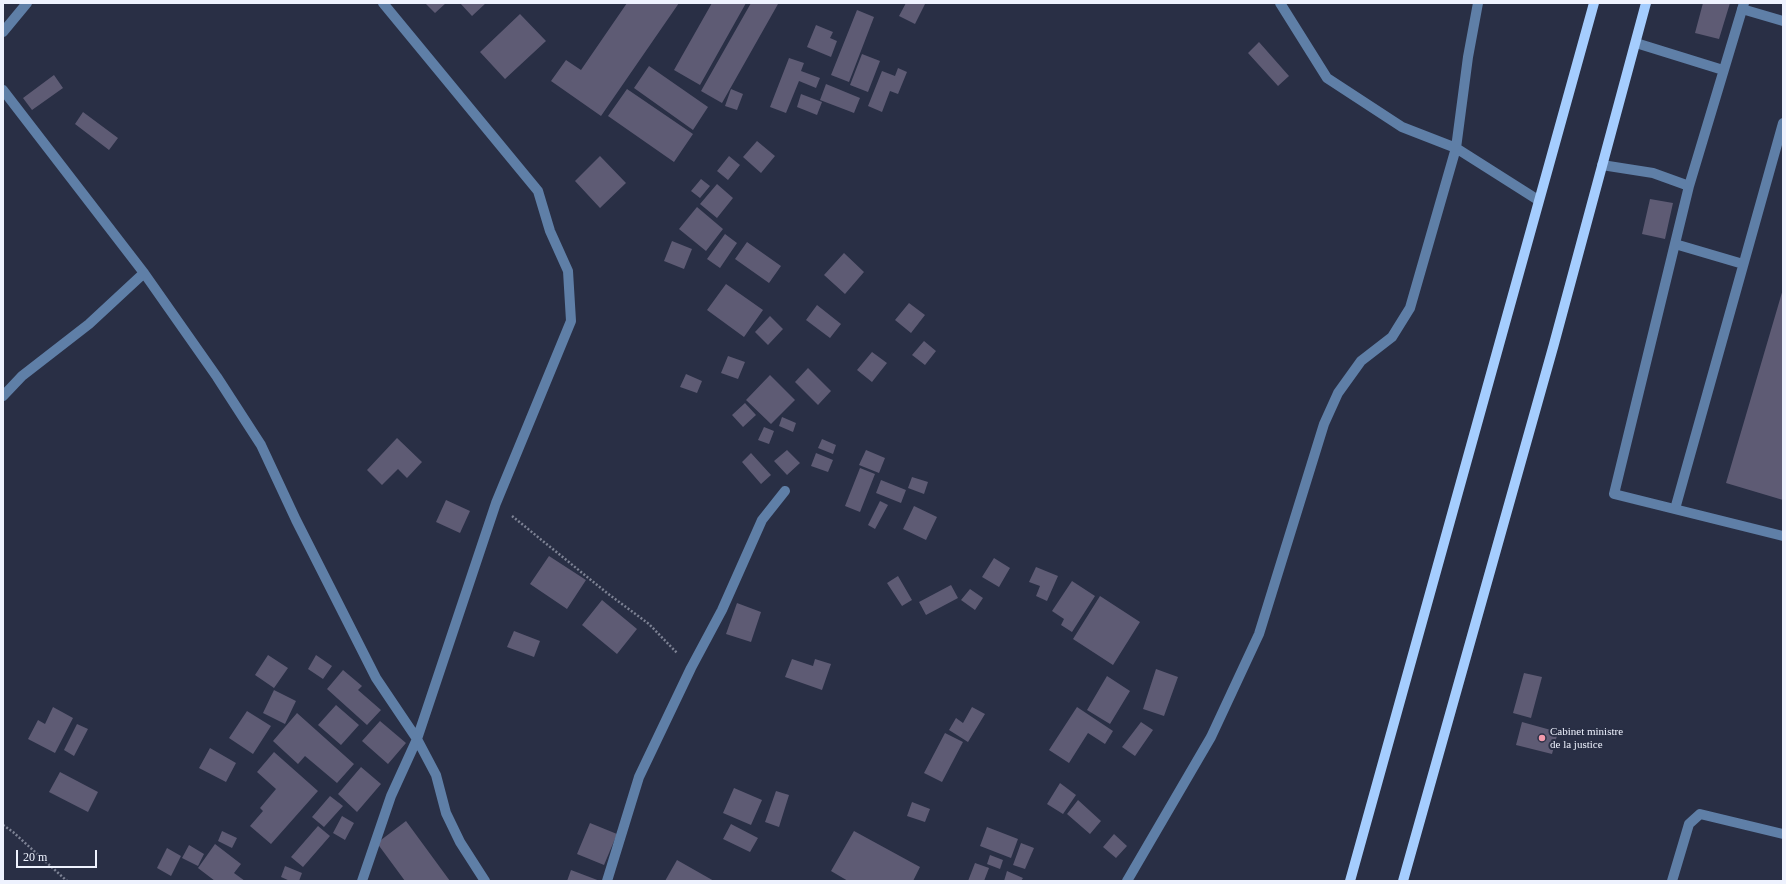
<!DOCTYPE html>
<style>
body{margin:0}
#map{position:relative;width:1786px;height:884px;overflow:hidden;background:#292f45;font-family:Georgia,serif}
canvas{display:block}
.frame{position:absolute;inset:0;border:4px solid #eef2fe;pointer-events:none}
.scale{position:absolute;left:16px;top:850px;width:81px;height:18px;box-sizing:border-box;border:2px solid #eef2fe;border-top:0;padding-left:5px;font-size:12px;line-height:14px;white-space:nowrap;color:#eef2fe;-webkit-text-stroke:3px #292f45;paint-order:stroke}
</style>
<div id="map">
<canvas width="1786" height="884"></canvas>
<div class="frame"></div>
<div class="scale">20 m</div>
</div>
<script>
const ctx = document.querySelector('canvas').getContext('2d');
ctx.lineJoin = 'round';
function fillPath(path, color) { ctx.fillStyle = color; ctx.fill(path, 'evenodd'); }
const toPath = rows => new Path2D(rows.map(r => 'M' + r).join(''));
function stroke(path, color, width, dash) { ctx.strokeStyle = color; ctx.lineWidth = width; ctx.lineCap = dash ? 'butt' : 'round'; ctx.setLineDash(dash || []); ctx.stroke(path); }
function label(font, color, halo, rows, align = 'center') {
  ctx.font = font + ' Georgia,serif'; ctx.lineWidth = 4; ctx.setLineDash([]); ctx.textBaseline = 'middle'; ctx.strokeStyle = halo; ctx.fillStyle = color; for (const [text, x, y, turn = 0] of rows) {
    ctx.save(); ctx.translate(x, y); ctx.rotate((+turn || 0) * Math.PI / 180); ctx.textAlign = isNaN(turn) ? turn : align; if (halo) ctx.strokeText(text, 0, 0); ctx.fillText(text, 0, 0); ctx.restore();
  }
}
fillPath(toPath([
 [425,3,446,3,435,13],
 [460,3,486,3,472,16],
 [627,3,679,3,601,116,551,81,566,60,581,70],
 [712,3,746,3,700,85,674,70],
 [751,3,778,4,722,103,701,91],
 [906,3,925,4,915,24,899,16],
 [1703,3,1730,3,1719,39,1695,33],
 [857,10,874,17,849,82,831,75],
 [520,14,546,41,505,79,480,52],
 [816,25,833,32,830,38,837,41,831,57,807,47],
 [1259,42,1289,76,1278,86,1248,53],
 [862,54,880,61,868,92,850,85],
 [789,58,804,63,801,71,820,78,816,88,799,81,786,113,770,107],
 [649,66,708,107,693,130,634,88],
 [898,68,907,72,898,94,890,91,882,112,868,106,882,71,895,76],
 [54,75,63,88,32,110,23,98],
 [826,84,860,98,854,113,820,100],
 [627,89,693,134,674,162,608,116],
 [731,89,743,94,737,110,725,106],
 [801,94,822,102,817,115,797,107],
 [83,112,118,138,109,150,75,124],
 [757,141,775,156,761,173,743,157],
 [600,156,626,183,600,208,575,181],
 [729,156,740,165,728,180,717,171],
 [701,179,710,186,700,198,691,191],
 [717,184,733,198,717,218,700,204],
 [1650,199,1673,203,1665,239,1642,234],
 [697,207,723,229,706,251,679,229],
 [725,234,737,243,720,268,707,259],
 [672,241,692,249,684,269,664,261],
 [747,242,781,266,769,283,735,259],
 [844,253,864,272,845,294,824,275],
 [726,284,763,310,744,337,707,310],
 [1783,289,1783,500,1726,483],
 [909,303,925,315,911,333,895,320],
 [817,305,841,324,830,338,806,320],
 [770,316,783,329,768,345,755,332],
 [924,341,936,351,925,365,912,355],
 [872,352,887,363,872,382,857,370],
 [728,356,745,362,738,379,721,373],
 [808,368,831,391,818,405,795,382],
 [686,374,702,381,697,393,680,387],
 [770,375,795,400,771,424,746,400],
 [745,403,756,415,743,427,732,415],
 [782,417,796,423,793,432,779,426],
 [764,427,774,431,769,444,758,440],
 [397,438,422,462,407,478,398,469,382,485,367,470],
 [822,439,836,445,833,454,818,448],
 [787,450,800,463,787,475,774,461],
 [866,450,885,458,879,473,859,465],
 [751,453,771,475,761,484,742,462],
 [816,453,833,460,828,472,811,466],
 [860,468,875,474,860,512,845,506],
 [912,477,928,482,924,494,908,488],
 [881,480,906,490,901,503,876,493],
 [446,500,470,511,460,533,436,522],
 [880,501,888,505,875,529,868,525],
 [914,506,937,517,926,540,903,529],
 [549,556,586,580,567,609,530,584],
 [994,558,1010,568,999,587,982,577],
 [1036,567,1058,576,1047,601,1036,596,1040,586,1029,582],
 [898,576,912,600,902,606,887,583],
 [1072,581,1095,596,1072,632,1061,625,1064,619,1052,611],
 [951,585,958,598,926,615,919,602],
 [970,589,983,598,975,610,961,600],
 [1100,596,1140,622,1113,665,1073,639],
 [602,600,637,629,617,654,582,625],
 [737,603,761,612,751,642,726,634],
 [514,631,540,641,534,657,507,647],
 [268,655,288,668,274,688,255,675],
 [316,655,332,666,323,679,308,669],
 [792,659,813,666,815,659,831,664,822,690,785,677],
 [1156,669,1178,677,1164,716,1143,709],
 [343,670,362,686,358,690,381,710,367,725,327,689],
 [1524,673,1542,677,1531,718,1513,713],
 [1107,676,1130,691,1110,724,1087,710],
 [274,690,296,701,285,724,263,713],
 [336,705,359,725,341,745,318,725],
 [53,707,73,718,55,753,28,739,38,720,45,724],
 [972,707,985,714,968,742,949,730,956,718,963,723],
 [1077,707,1113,731,1105,744,1088,733,1069,763,1049,750],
 [247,711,271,726,253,754,229,738],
 [297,713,354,764,337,783,305,756,298,764,273,741],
 [380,721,406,743,388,764,362,741],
 [1141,722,1153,730,1135,756,1122,747],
 [1522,722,1558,732,1552,754,1516,745],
 [77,724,88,729,74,756,64,750],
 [945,733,963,742,942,782,924,773],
 [210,748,236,763,226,782,199,768],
 [274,752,318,791,271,844,250,826,263,811,260,808,276,789,257,772],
 [361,767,381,784,357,812,338,794],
 [60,772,98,792,88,812,49,792],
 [1060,783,1076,795,1063,814,1047,804],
 [734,788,762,800,751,825,723,813],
 [776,791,789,795,779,827,765,822],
 [330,796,343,806,324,827,312,817],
 [1078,800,1101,821,1090,834,1067,814],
 [912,802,930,809,925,822,907,816],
 [342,816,354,823,345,840,333,833],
 [406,821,450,881,405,881,377,843],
 [590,823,617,834,604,865,577,854],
 [731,824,758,838,750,852,723,839],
 [318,826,330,836,303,867,291,857],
 [987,827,1018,839,1011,858,980,846],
 [222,831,237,838,232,848,218,841],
 [854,831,920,867,913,881,848,881,831,871],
 [1114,834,1127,846,1116,858,1103,847],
 [1021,843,1034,848,1025,869,1013,865],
 [215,844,241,864,234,873,245,881,215,881,198,868],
 [189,845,204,854,198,866,182,858],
 [167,848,181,856,171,876,157,868],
 [990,855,1003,860,1000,869,987,864],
 [677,860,714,881,665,881],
 [975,863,989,868,984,881,968,881],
 [285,866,302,873,299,881,290,881,281,877],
 [571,870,600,881,567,881],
 [1007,871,1023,878,1021,881,1004,881]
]), '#5e5b74');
stroke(toPath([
 [512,516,607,593,649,624,677,653],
 [3,825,13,832,67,881]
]), '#7d8294', 2.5, [2, 2]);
stroke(toPath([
 [1280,3,1327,78,1402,127,1456,148,1538,200],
 [1742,9,1783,21],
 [3,32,27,3],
 [1636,43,1723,70],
 [3,90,144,273,217,377,261,445,296,520,376,678,417,739,436,775,446,813,460,842,485,881],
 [1602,165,1653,173,1689,186,1614,494,1783,536],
 [1689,186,1744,3],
 [1675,244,1743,264],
 [3,396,22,376,89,324,144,273],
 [1675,509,1783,123],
 [362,881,391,796,417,739,496,503,571,321,568,271,550,231,538,191,383,3],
 [607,881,639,777,691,668,722,610,762,520,785,491],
 [1127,881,1211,737,1259,634,1324,424,1338,393,1361,361,1392,337,1410,308,1456,148,1468,57,1478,3],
 [1672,881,1689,824,1700,814,1783,834]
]), '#5f7fa7', 10);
stroke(toPath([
 [1350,881,1594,3],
 [1403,881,1554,344,1646,3]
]), '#a5cdfe', 10);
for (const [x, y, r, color] of [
 [1542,738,4,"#f29aac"]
]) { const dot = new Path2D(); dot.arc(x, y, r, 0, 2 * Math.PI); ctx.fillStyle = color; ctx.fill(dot); stroke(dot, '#292f45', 1.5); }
label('11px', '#eef2fe', '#292f45', [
 ["Cabinet ministre",1550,732],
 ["de la justice",1550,745]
], 'left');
</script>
